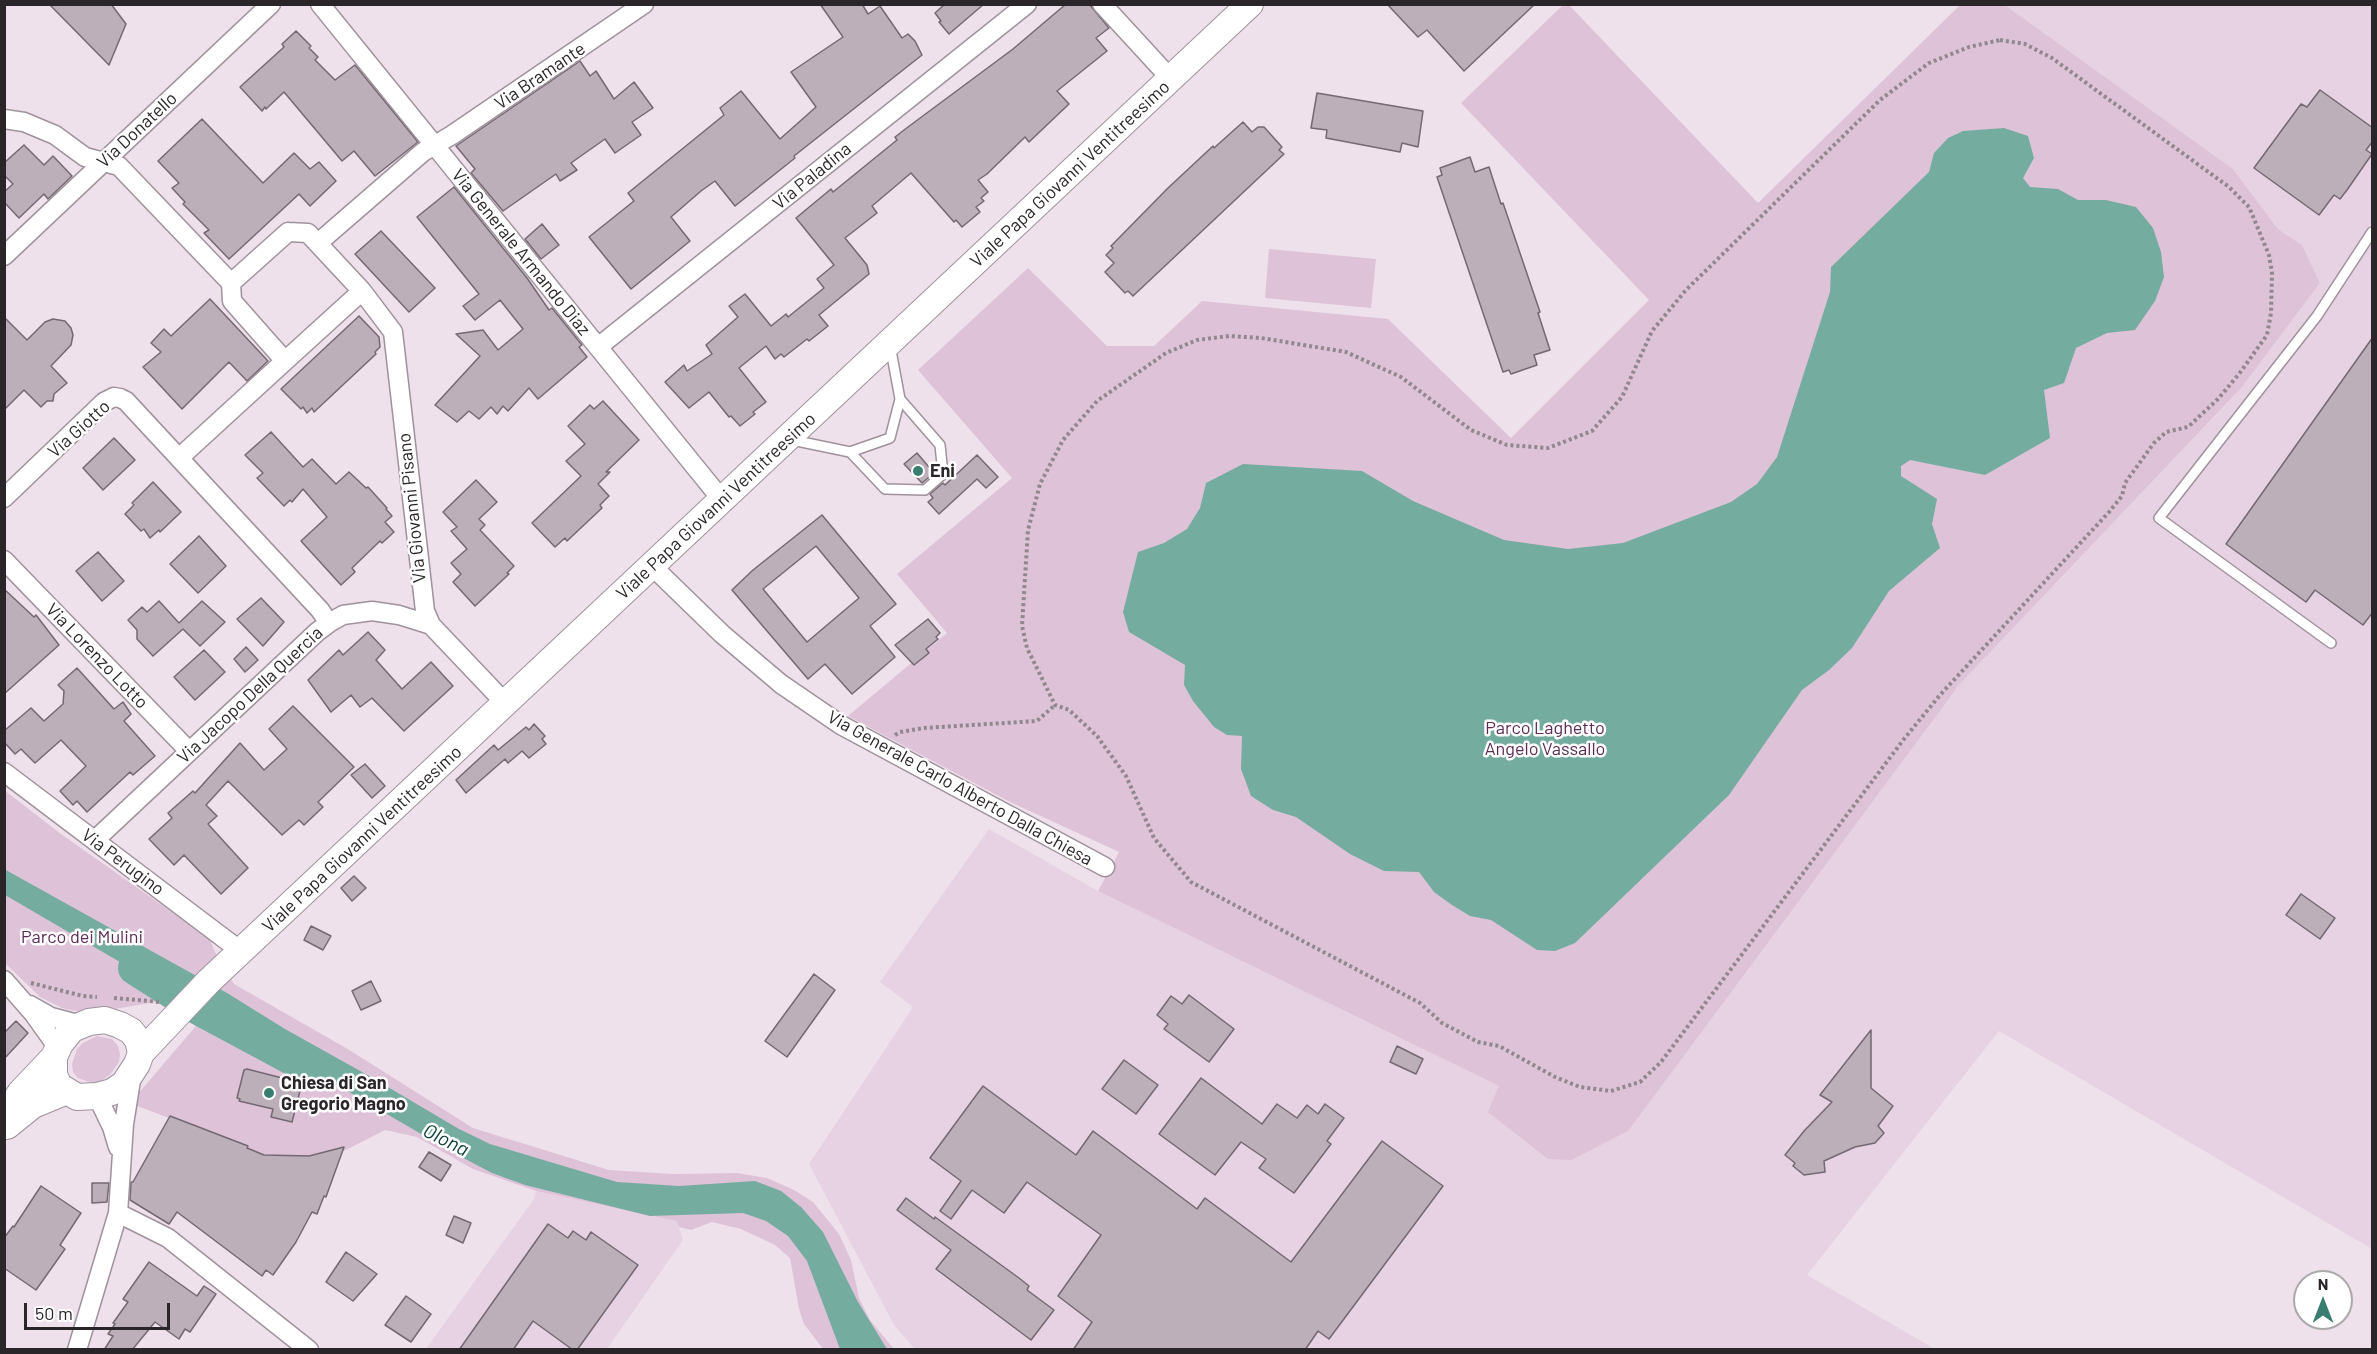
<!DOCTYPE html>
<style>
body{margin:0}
#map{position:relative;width:2377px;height:1354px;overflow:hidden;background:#efe1ec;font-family:Barlow,sans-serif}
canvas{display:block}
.frame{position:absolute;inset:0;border:6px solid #2a2529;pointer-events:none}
.north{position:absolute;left:2293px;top:1270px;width:60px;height:60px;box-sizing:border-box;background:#fff;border:2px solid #aaa8a9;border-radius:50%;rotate:0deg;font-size:16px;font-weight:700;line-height:24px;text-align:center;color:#2a2529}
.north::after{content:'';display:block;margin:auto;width:21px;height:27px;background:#397d71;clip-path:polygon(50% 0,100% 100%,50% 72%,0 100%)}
.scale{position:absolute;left:24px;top:1303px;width:146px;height:27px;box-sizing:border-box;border:3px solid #2a2529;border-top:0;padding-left:8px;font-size:18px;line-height:21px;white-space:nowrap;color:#2a2529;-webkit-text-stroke:4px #fff;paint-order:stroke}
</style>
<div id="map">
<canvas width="2377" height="1354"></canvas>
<div class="frame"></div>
<div class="north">N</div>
<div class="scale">50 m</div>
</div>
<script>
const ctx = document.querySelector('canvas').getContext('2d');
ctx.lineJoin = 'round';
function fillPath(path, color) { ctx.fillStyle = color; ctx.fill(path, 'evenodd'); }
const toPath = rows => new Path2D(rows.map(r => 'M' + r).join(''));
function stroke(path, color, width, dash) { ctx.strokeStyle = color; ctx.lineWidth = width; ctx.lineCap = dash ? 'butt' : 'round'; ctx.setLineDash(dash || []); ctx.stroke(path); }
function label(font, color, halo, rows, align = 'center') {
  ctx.font = font + ' Barlow,sans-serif'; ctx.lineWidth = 5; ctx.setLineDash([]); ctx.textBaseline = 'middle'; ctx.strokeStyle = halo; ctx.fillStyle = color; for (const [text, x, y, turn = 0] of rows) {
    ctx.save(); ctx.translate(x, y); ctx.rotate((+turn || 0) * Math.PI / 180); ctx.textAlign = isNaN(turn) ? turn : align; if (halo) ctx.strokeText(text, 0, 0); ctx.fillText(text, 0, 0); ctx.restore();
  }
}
fillPath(toPath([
 [2005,5,2372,5,2372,1249,1999,1031,1807,1275,1935,1349,917,1349,913,1347,894,1325,809,1164,913,1007,880,982,989,829,1098,891,1499,1086,1959,685,2242,387,2320,283,2302,245,2278,229,2233,169],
 [536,1191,677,1221,683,1240,607,1349,425,1350,534,1199]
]), '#e6d2e2');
fillPath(toPath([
 [1563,5,1569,5,1758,203,1960,5,2005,5,2233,169,2278,229,2302,245,2320,283,2242,387,1959,685,1628,1131,1571,1160,1548,1159,1488,1112,1499,1086,1098,891,1119,852,1008,801,848,716,947,633,897,574,1012,478,918,370,1028,268,1107,346,1154,346,1202,301,1388,319,1511,438,1649,300,1461,103],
 [1269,249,1376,259,1371,308,1265,298],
 [4,790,61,834,210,939,214,950,234,984,346,1048,473,1128,609,1170,672,1174,737,1173,767,1178,794,1190,813,1202,839,1234,851,1260,859,1298,870,1320,894,1349,823,1349,804,1324,799,1309,790,1258,775,1245,741,1229,712,1222,691,1230,679,1227,676,1221,536,1191,473,1169,417,1137,385,1130,344,1151,309,1156,264,1155,130,1103,220,998,201,1016,162,1001,103,1011,80,1012,62,1008,40,997,5,963],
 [97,1036,112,1039,118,1046,120,1054,119,1062,110,1075,99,1082,92,1083,78,1078,73,1072,72,1064,77,1049,83,1043]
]), '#dec2d8');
fillPath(toPath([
 [2004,128,2028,136,2034,158,2023,178,2030,187,2058,189,2078,200,2106,200,2136,207,2153,228,2161,252,2164,277,2155,301,2135,330,2107,333,2076,348,2064,383,2044,390,2050,438,1985,475,1910,460,1901,466,1901,476,1937,499,1932,524,1940,548,1889,591,1852,648,1829,670,1802,690,1729,795,1575,943,1555,951,1537,950,1491,920,1470,916,1452,905,1434,892,1419,872,1384,871,1350,854,1296,817,1273,810,1251,796,1241,769,1242,736,1227,735,1214,727,1193,701,1184,685,1185,665,1129,632,1123,612,1138,552,1164,543,1187,529,1200,508,1206,483,1243,464,1362,471,1413,501,1504,540,1568,549,1623,543,1731,502,1757,484,1777,457,1830,292,1831,267,1929,172,1934,153,1948,138,1963,131],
 [4,869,227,993,285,1029,371,1077,459,1129,490,1144,617,1182,679,1186,755,1181,781,1191,801,1207,823,1232,858,1302,887,1349,840,1349,807,1261,788,1236,766,1221,743,1213,650,1216,525,1185,492,1173,452,1152,258,1039,168,990,5,895]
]), '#75aca0');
stroke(toPath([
 [135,968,193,1005,316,1071]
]), '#75aca0', 34);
const building = toPath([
 [49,4,111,4,126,24,109,65,49,4],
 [820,4,862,4,868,14,880,6,902,38,908,34,915,41,922,55,794,156,795,158,735,206,715,181,701,191,671,217,690,241,631,289,589,237,634,201,628,193,724,115,720,108,741,91,780,139,816,107,791,72,843,37,820,4],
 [945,4,984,4,949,34,939,22,941,21,935,13,945,4],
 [1066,4,1089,4,1109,28,1096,38,1107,51,1057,91,1069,104,1029,142,1025,137,987,174,978,180,988,192,981,198,984,201,976,207,980,212,962,227,956,220,954,222,911,173,872,206,877,213,845,238,867,265,869,274,819,315,828,326,809,341,807,339,784,357,781,354,775,359,766,346,739,368,766,402,753,412,755,414,740,426,731,416,729,417,709,392,689,408,665,382,684,365,687,371,712,354,706,345,738,317,729,306,745,294,771,326,786,314,788,317,824,288,817,279,834,265,796,218,831,189,833,192,897,140,895,137,908,127,1013,49,1066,4],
 [1387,4,1535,4,1464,71,1427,30,1418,37,1387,4],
 [296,31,311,46,309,48,318,57,315,60,335,80,355,65,418,142,375,176,354,151,342,161,284,92,266,109,265,107,262,111,240,87,284,47,282,44,296,31],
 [580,61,590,76,596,71,614,99,634,82,653,108,632,122,641,135,615,153,605,139,571,163,577,170,560,181,556,174,503,211,471,173,475,169,456,146,580,61],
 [2320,90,2373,128,2373,141,2366,150,2372,154,2347,190,2340,199,2334,195,2319,215,2254,168,2301,104,2307,107,2320,90],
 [1317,93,1423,111,1418,147,1402,143,1400,152,1326,138,1327,130,1311,128,1317,93],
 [202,119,263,183,294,153,310,169,319,162,336,181,310,206,299,194,229,259,204,233,209,230,183,204,185,202,172,188,179,183,158,161,202,119],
 [1243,122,1252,132,1258,127,1264,127,1282,147,1279,150,1284,154,1133,296,1128,291,1125,293,1105,272,1114,263,1106,255,1113,248,1111,246,1168,188,1213,146,1214,148,1243,122],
 [24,145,44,165,53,156,72,176,48,199,44,194,19,218,4,202,4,192,13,184,4,175,4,163,24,145],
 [1470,157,1475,172,1489,167,1501,204,1503,203,1540,312,1538,313,1550,350,1534,355,1537,365,1511,374,1509,370,1503,372,1437,177,1442,175,1440,168,1470,157],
 [454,187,527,278,549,310,552,308,582,345,579,347,587,357,538,399,529,388,508,411,503,406,497,414,491,407,479,419,469,411,457,422,435,405,480,356,456,334,483,330,498,350,523,329,500,300,475,320,463,306,479,294,417,217,454,187],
 [542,224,559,245,541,259,525,239,542,224],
 [381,231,435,288,409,312,355,254,381,231],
 [210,299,268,361,247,381,229,362,182,409,143,367,161,352,151,343,164,329,171,336,210,299],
 [359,316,379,337,380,347,375,352,376,354,314,412,312,408,307,413,303,407,301,409,281,389,359,316],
 [4,317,27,340,45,322,53,319,65,321,71,328,73,335,71,345,51,366,67,383,54,394,53,401,47,401,41,407,24,390,4,410,4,317],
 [2373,337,2373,612,2363,625,2315,590,2306,602,2226,544,2373,337],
 [603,401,639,440,606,472,610,472,598,484,609,496,600,505,602,508,567,541,565,538,555,547,532,523,581,476,566,461,585,444,568,426,590,405,594,409,603,401],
 [271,432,303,467,312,459,336,484,349,472,366,488,368,487,387,508,386,509,392,516,385,522,394,532,382,543,380,541,352,568,355,572,341,585,301,541,327,517,303,489,292,502,290,500,284,506,257,478,263,473,245,455,271,432],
 [114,438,135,460,103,490,83,468,114,438],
 [917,453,934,473,922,483,904,464,917,453],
 [977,455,998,477,986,488,977,479,939,514,928,502,933,498,930,494,943,483,945,485,977,455],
 [476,480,497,502,479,519,485,525,480,530,514,566,507,573,509,574,475,606,453,582,461,574,451,563,467,549,451,531,457,527,443,512,476,480],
 [153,482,181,512,160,532,159,530,150,538,144,529,141,531,125,514,134,505,132,503,153,482],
 [822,515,896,604,870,626,895,657,852,694,825,664,808,679,732,590,753,570,822,515],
 [816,546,859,598,807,642,763,589,816,546],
 [199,536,226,566,198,593,170,564,199,536],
 [98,552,124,581,102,601,76,571,98,552],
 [4,589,34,617,36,615,59,645,4,694,4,589],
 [261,598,284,622,263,646,237,619,261,598],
 [159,601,179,623,202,601,225,622,200,646,183,629,153,656,137,639,137,630,128,620,142,607,147,612,159,601],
 [928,619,940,633,936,637,938,639,926,649,929,653,914,665,895,645,928,619],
 [368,632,385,650,376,660,402,689,431,662,453,686,404,731,372,698,360,707,351,695,331,712,308,680,339,650,343,655,368,632],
 [246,647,258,660,245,672,234,659,246,647],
 [204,650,225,672,195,700,174,677,204,650],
 [77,668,114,709,123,702,131,714,124,721,155,756,133,775,130,772,87,812,77,801,73,805,60,791,86,766,61,740,35,763,21,749,15,754,4,742,4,731,31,708,44,721,63,704,64,691,58,685,77,668],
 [293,706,354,767,318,802,323,807,304,825,299,820,282,835,228,781,206,805,217,816,208,824,248,868,221,894,184,855,174,865,149,839,172,818,168,813,193,791,195,793,240,743,264,770,287,749,269,729,293,706],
 [534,724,545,736,542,739,546,744,529,758,522,751,508,763,505,759,466,793,456,780,494,745,498,750,526,727,529,730,534,724],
 [365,764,385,786,372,798,351,775,365,764],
 [354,876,366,888,352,901,341,888,354,876],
 [2301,894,2335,918,2320,939,2286,915,2301,894],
 [311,926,331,936,323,950,304,940,311,926],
 [814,974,835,990,787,1057,765,1041,814,974],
 [371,981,381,1001,361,1010,352,991,371,981],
 [1189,995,1234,1029,1209,1062,1164,1029,1168,1024,1157,1015,1171,996,1182,1004,1189,995],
 [16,1021,28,1033,4,1059,4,1033,16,1021],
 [1871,1030,1871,1088,1893,1106,1878,1126,1884,1133,1875,1143,1855,1147,1824,1161,1825,1172,1804,1175,1793,1166,1795,1163,1785,1155,1804,1131,1832,1102,1820,1095,1871,1030],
 [1397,1046,1423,1059,1416,1074,1390,1062,1397,1046],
 [1124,1060,1158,1085,1136,1114,1102,1089,1124,1060],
 [247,1069,286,1079,285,1083,301,1087,292,1122,271,1117,273,1109,239,1101,240,1099,237,1098,244,1070,247,1069],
 [1201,1078,1262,1124,1277,1104,1297,1118,1307,1105,1318,1114,1325,1104,1344,1118,1327,1141,1331,1144,1294,1193,1259,1168,1266,1159,1241,1142,1215,1175,1159,1134,1201,1078],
 [983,1086,1076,1155,1093,1131,1197,1209,1205,1198,1291,1262,1382,1141,1443,1186,1329,1339,1318,1331,1305,1350,1073,1350,1092,1322,1058,1296,1101,1235,1027,1182,1004,1213,972,1190,951,1219,940,1211,961,1181,930,1158,983,1086],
 [170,1116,248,1146,247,1148,264,1155,309,1156,344,1147,326,1197,324,1196,317,1214,312,1212,296,1242,273,1275,266,1270,262,1276,177,1212,169,1224,130,1200,131,1182,133,1182,170,1116],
 [429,1152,451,1165,441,1181,419,1167,429,1152],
 [92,1183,109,1183,107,1202,92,1203,92,1183],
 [41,1186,81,1213,60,1245,65,1249,36,1290,4,1268,4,1238,13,1226,14,1227,41,1186],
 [906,1198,934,1219,935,1217,1019,1278,1029,1286,1027,1290,1054,1310,1031,1340,936,1269,951,1250,897,1210,906,1198],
 [454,1216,471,1223,463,1243,446,1235,454,1216],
 [548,1224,568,1238,573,1231,586,1240,591,1232,638,1265,577,1350,573,1350,533,1321,513,1350,459,1350,548,1224],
 [346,1252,377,1274,353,1301,326,1282,346,1252],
 [149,1262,197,1296,204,1286,216,1294,190,1332,185,1329,179,1339,155,1322,132,1350,104,1350,113,1336,108,1334,115,1324,113,1323,128,1302,123,1299,149,1262],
 [406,1296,431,1314,411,1342,385,1325,406,1296]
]);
fillPath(building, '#bcafb9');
stroke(building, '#746872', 1.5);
const lane = toPath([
 [792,440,850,452,890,438,900,399,890,345],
 [850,452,885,489,925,490,943,474,940,445,900,399],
 [2331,643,2159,518,2317,316,2372,232]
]);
const street = toPath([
 [320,4,722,500],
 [1102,4,1171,79],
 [4,119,24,122,55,135,85,157,119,166,231,283],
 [288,232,308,233,362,291,285,361,232,301,231,283,288,232],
 [318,243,423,152,452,135,644,4],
 [4,256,271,4],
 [362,291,393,332,425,611,431,625,506,704],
 [598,347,1027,4],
 [179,458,285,361],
 [4,498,104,402,114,397,120,398,126,401,320,610,329,623],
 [4,560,189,751],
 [652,566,722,634,781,684,841,725,1105,867],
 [4,772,242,952],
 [95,840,317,632,329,623,343,615,372,611,399,615,431,625],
 [4,980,33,1013,58,1048],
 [30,1005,51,1017,81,1025],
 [97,1096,112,1127,118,1147],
 [118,1213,168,1238,309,1350],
 [77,1350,118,1213,124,1124,132,1074]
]);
const secondary = toPath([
 [105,1020,120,1025,131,1031,138,1040,141,1053,137,1064,124,1084,112,1092,97,1096,77,1097,59,1086,54,1075,54,1057,60,1044,72,1029,89,1022,105,1020],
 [141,1053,209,981,1250,4],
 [4,1119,20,1093,54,1057],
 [7,1126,33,1105,67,1091]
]);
stroke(lane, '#9f929c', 12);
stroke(street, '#9f929c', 21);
stroke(secondary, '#9f929c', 28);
stroke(toPath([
 [2000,40,2025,44,2052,58,2229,187,2249,207,2269,255,2272,273,2271,313,2267,335,2239,374,2218,399,2188,427,2166,432,2154,443,2125,483,2122,496,2109,512,1940,695,1904,739,1661,1062,1640,1082,1611,1091,1580,1087,1555,1077,1499,1046,1478,1042,1442,1023,1420,1003,1191,882,1154,838,1126,776,1097,736,1069,710,1055,705,1027,648,1022,626,1028,530,1040,484,1063,440,1097,401,1166,353,1197,340,1229,336,1261,338,1346,352,1401,377,1471,430,1507,445,1548,448,1592,431,1622,397,1652,331,1686,290,1880,100,1929,63,1969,47,2000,40],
 [895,735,900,732,924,728,1037,721,1055,705],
 [31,983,83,996,97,997],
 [114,998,160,1002]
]), '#91878e', 4, [3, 3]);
stroke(lane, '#fff', 9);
stroke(street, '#fff', 18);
stroke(secondary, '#fff', 26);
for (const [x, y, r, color] of [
 [918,471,6,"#397d71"],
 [269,1093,6,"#397d71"]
]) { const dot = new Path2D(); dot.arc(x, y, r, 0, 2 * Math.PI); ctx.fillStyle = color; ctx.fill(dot); stroke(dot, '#fff', 2); }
label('18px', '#2a2529', '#fff', [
 ["Via Bramante",540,76,-34],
 ["Via Donatello",137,130,-43],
 ["Viale Papa Giovanni Ventitreesimo",1070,174,-43],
 ["Via Paladina",812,176,-39],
 ["Via Generale Armando Diaz",521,252,51],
 ["Via Giotto",79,429,-42],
 ["Viale Papa Giovanni Ventitreesimo",716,506,-43],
 ["Via Giovanni Pisano",412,508,-96],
 ["Via Lorenzo Lotto",97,656,46],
 ["Via Jacopo Della Quercia",250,695,-43],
 ["Via Generale Carlo Alberto Dalla Chiesa",960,788,29],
 ["Viale Papa Giovanni Ventitreesimo",362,839,-43],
 ["Via Perugino",123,862,37]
]);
label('bold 18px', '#2a2529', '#fff', [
 ["Eni",930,471],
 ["Chiesa di San",281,1083],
 ["Gregorio Magno",281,1104]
], 'left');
label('18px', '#5c2c55', '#fff', [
 ["Parco Laghetto",1545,728],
 ["Angelo Vassallo",1545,749],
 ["Parco dei Mulini",82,937]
]);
label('italic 20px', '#093d35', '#fff', [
 ["Olona",446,1140,27]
]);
</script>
